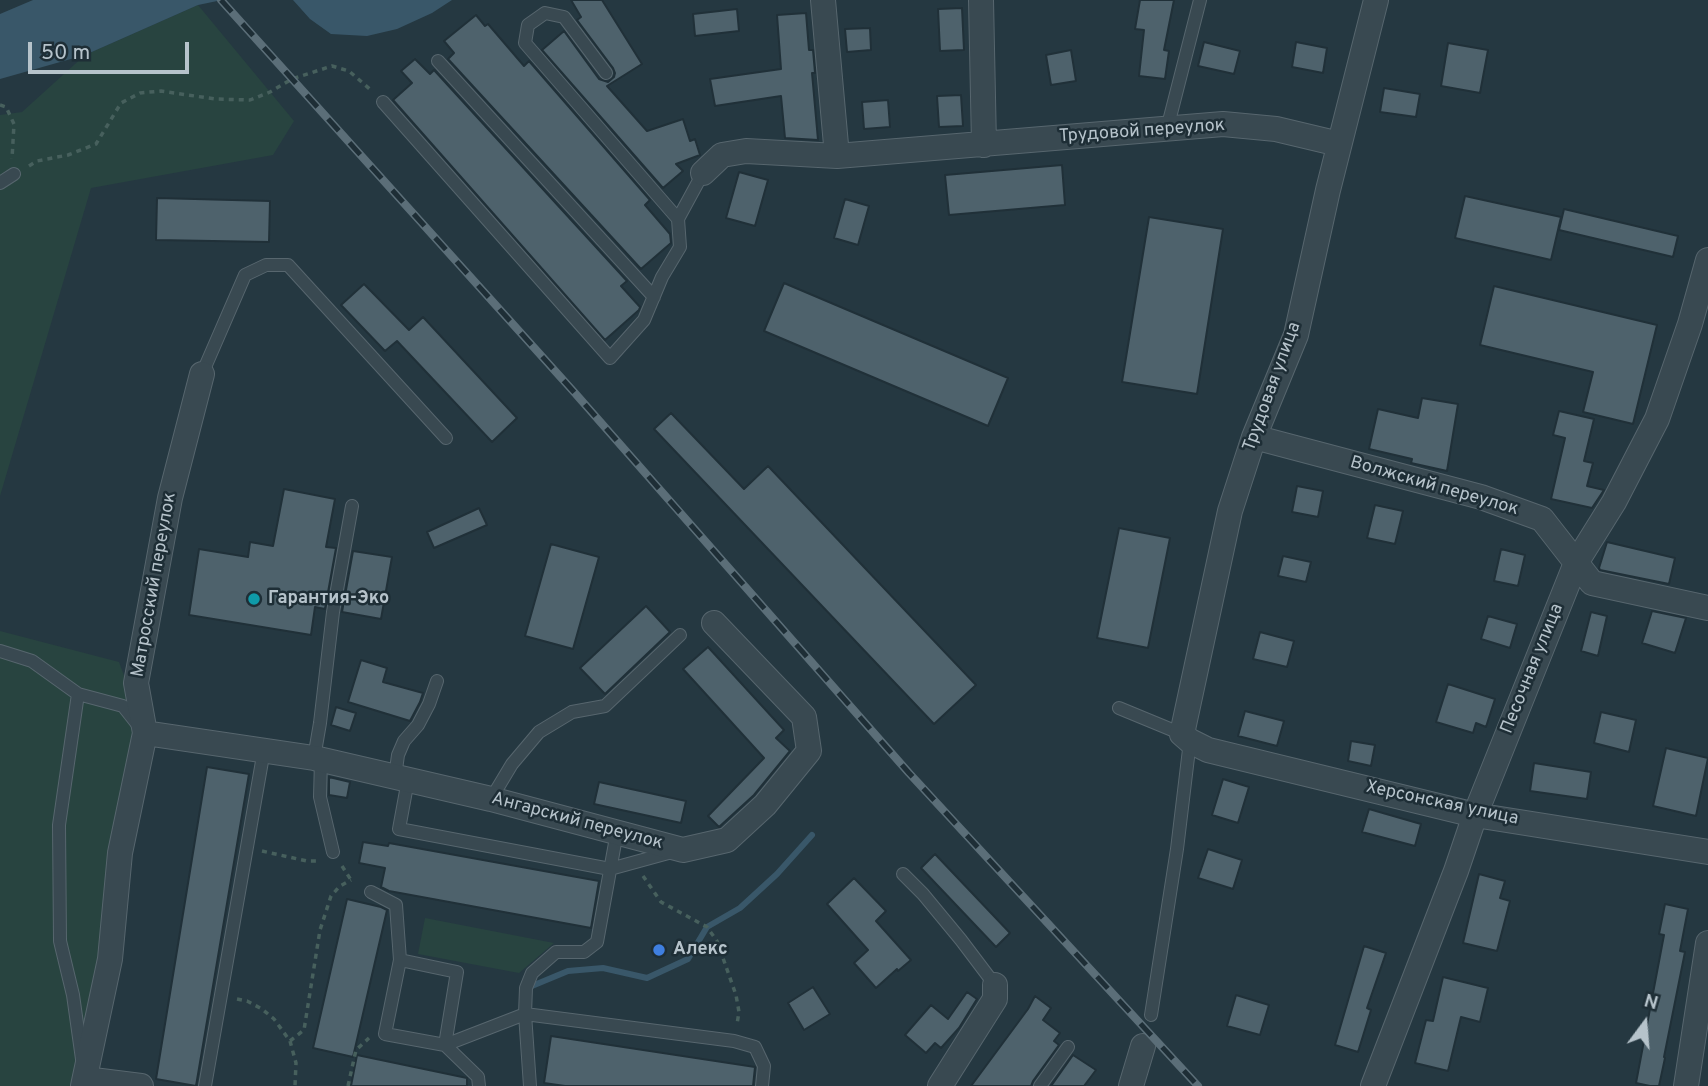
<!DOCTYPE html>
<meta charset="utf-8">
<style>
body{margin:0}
#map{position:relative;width:1708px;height:1086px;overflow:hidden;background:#253841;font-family:Overpass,sans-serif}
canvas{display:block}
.north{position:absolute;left:1610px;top:988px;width:70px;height:70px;-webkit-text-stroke:5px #1e2e36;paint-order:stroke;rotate:16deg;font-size:19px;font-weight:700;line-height:28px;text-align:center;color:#b6c3cb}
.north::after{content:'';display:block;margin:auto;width:24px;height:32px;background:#b6c3cb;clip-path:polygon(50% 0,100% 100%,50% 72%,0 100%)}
.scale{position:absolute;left:28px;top:42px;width:161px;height:32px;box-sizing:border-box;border:4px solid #b6c3cb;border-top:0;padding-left:9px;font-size:21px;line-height:24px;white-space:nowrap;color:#b6c3cb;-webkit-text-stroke:5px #1e2e36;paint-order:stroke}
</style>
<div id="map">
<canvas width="1708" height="1086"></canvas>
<div class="north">N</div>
<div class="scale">50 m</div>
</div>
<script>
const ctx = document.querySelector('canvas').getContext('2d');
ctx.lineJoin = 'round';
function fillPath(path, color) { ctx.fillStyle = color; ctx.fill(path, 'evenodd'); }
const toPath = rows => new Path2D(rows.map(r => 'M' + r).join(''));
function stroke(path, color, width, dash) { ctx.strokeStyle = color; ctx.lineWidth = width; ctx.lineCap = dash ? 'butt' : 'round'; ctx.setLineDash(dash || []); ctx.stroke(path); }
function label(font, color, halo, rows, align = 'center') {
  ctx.font = font + ' Overpass,sans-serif'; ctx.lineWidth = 5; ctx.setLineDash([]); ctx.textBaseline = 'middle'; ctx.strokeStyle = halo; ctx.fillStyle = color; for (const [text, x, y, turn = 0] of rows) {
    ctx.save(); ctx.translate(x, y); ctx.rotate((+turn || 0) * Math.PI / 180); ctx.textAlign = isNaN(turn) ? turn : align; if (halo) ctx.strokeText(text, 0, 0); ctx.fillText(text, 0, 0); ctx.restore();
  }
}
fillPath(toPath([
 [198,5,294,121,273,155,91,188,0,496,0,115,22,112,85,55],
 [0,631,119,662,145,733,83,1086,0,1086],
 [425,918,554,943,519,973,418,954]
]), '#284440');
fillPath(toPath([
 [33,0,222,0,198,5,85,55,0,79,0,14],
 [293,0,452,0,432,13,397,29,367,36,331,34,310,19]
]), '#395769');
stroke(toPath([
 [527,988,568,971,603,968,647,978,688,959,707,927,740,908,777,874,812,835]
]), '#395769', 6);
const building = toPath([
 [571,0,602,0,642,64,607,86,647,131,683,119,690,141,695,139,700,155,676,164,683,171,663,188,542,50,564,31,599,79,608,82,614,77,615,73,613,68,577,20,581,17,571,0],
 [1140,0,1174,0,1164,50,1169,51,1165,79,1139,76,1144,30,1135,29,1140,0],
 [962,8,964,50,940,51,938,9,962,8],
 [737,9,739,31,695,36,693,14,737,9],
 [806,13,809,50,813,50,815,73,812,73,818,140,785,138,781,96,715,106,710,79,781,69,777,15,806,13],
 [476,15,485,26,488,24,524,66,529,61,650,200,645,205,670,234,671,243,641,269,448,59,454,53,444,41,476,15],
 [870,28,871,50,847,52,845,29,870,28],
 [1204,42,1240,51,1234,74,1198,66,1204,42],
 [1296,42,1327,48,1323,73,1292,67,1296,42],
 [1448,43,1488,50,1480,93,1441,86,1448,43],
 [1071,50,1076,81,1051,85,1046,55,1071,50],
 [415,59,430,74,434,70,627,281,621,286,640,307,639,310,605,340,393,100,412,83,401,71,415,59],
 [1384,88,1420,94,1416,117,1380,112,1384,88],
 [961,95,963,126,939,127,937,96,961,95],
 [888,100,890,127,864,129,862,102,888,100],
 [1062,165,1065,205,949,215,945,175,1062,165],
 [739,172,768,180,755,226,726,218,739,172],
 [1465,196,1561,217,1551,260,1455,238,1465,196],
 [157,198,270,201,269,242,156,240,157,198],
 [845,199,869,206,858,245,834,238,845,199],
 [1564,209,1678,236,1673,257,1559,230,1564,209],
 [1149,217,1223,229,1197,394,1122,382,1149,217],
 [784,283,1008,378,988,426,764,331,784,283],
 [364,284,409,330,423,317,517,418,492,442,397,341,385,351,341,305,364,284],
 [1494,286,1657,325,1633,424,1583,412,1593,372,1480,345,1494,286],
 [1422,398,1458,404,1447,471,1411,463,1412,459,1369,449,1378,409,1418,418,1422,398],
 [1559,411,1594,419,1584,461,1593,463,1587,486,1604,490,1592,508,1551,499,1565,438,1553,435,1559,411],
 [671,413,744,489,768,466,976,685,934,724,654,429,671,413],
 [1297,486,1323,491,1318,517,1292,512,1297,486],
 [284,489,335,499,326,547,336,548,325,609,315,607,311,635,189,615,199,549,248,557,250,542,273,546,284,489],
 [1375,505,1403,511,1395,544,1367,538,1375,505],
 [479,508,487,525,434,548,427,532,479,508],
 [1119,528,1170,538,1148,648,1097,638,1119,528],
 [1607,542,1675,558,1669,584,1600,570,1599,568,1607,542],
 [551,544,599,557,573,649,525,636,551,544],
 [1501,549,1525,555,1518,586,1494,581,1501,549],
 [353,551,392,557,381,619,342,612,353,551],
 [1283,556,1311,562,1306,582,1278,576,1283,556],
 [646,606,670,632,605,694,580,668,646,606],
 [1652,611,1686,618,1675,653,1642,643,1652,611],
 [1591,612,1607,616,1598,656,1581,651,1591,612],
 [1488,616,1517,624,1510,648,1481,639,1488,616],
 [1260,632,1294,641,1287,667,1253,659,1260,632],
 [708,647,784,730,776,738,790,751,754,795,719,827,708,816,764,758,683,669,708,647],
 [361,660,387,668,383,682,423,693,420,702,410,721,348,702,361,660],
 [1448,684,1495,699,1486,727,1476,723,1473,733,1436,722,1448,684],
 [336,707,356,713,350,731,331,725,336,707],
 [1245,711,1284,721,1277,746,1238,736,1245,711],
 [1601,712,1636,720,1629,752,1594,743,1601,712],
 [1351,741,1375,745,1371,766,1348,761,1351,741],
 [1666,748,1708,758,1696,816,1653,806,1666,748],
 [1534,763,1591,772,1587,799,1530,791,1534,763],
 [207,767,249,774,196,1086,156,1079,207,767],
 [329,777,350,782,347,798,329,795,329,777],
 [1223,779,1249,787,1238,823,1212,815,1223,779],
 [599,782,686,801,681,823,594,804,599,782],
 [1369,809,1421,824,1415,846,1362,832,1369,809],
 [363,842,388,846,389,843,599,881,591,928,389,891,381,887,385,868,359,863,363,842],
 [1208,849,1242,860,1233,889,1198,878,1208,849],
 [935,854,1010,933,996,947,921,868,935,854],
 [1479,874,1505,881,1500,898,1510,901,1497,951,1463,943,1479,874],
 [854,878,886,911,876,921,911,960,898,971,897,969,876,988,854,963,868,950,827,904,854,878],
 [347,899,381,907,387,910,353,1057,313,1048,347,899],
 [1665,904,1688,909,1680,951,1685,952,1664,1057,1665,1058,1659,1086,1650,1086,1636,1083,1664,935,1659,934,1665,904],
 [1364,946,1386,953,1367,1008,1371,1010,1358,1052,1335,1045,1364,946],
 [1443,977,1488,988,1480,1022,1461,1017,1448,1071,1415,1063,1426,1020,1433,1021,1443,977],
 [813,987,830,1014,804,1030,788,1003,813,987],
 [967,992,977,999,959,1028,941,1048,935,1043,926,1053,905,1035,931,1005,948,1019,967,992],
 [1236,995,1269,1005,1260,1035,1227,1026,1236,995],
 [1035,996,1051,1008,1043,1020,1060,1033,1054,1041,1059,1045,1033,1081,1031,1086,971,1086,1028,1009,1035,996],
 [551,1036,755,1067,753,1086,565,1086,544,1083,551,1036],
 [357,1055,467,1078,467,1086,351,1086,357,1055],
 [1073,1055,1096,1070,1084,1086,1051,1086,1073,1055]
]);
fillPath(building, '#4e626c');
stroke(building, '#203038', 2);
const lane = toPath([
 [438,61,654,297],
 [606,73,564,17,545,13,528,25,525,43,678,219],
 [383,102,610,358,644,320,662,277,680,247,678,219,703,173],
 [1167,129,1200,0],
 [0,183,14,174],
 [202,374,245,275,266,265,288,265,446,438],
 [0,651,32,661,78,694],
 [1119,708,1182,734],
 [314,758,320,723,333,612,352,506],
 [321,760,320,797,333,852],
 [395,777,398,755,404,741,418,725,429,704,437,681],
 [408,780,399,829,610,869,672,852],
 [491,799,512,764,539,732,572,712,605,706,680,635],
 [903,874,923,894,961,940,995,985],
 [371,892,396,905,400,960,385,1034,445,1045,525,1014,526,988,532,973,556,952,584,952,597,942,617,832],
 [400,960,457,972,445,1045,478,1077,479,1086],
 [1151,1015,1177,849,1190,741],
 [82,1059,73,995,60,941,59,825,78,694,123,706,138,725],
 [205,1086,264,750],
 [530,1086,525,1014,734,1041,755,1047,764,1066,762,1086],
 [1040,1086,1068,1047]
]);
const street = toPath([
 [823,0,837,156],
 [981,0,984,145],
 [1376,0,1328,190,1296,335,1254,437,1230,511,1182,734,1190,741,1208,750,1475,815,1708,852],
 [703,173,722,155,746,151,837,156,1223,124,1276,129,1339,144],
 [1254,437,1481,497,1542,519,1592,583,1708,608],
 [145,733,314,758,491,799,683,850,727,840,765,805,809,751,804,717,714,623],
 [85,1079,141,1086],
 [83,1086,110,959,120,853,145,733,136,683,170,498,202,374],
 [940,1086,995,999,995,985],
 [1131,1086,1143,1046],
 [1373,1086,1456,871,1475,815,1576,563,1614,502,1657,419,1690,324,1708,260],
 [1686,1086,1708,943]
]);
stroke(lane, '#57666e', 14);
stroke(street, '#57666e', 26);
stroke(toPath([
 [0,105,6,107,14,124,12,159],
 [29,166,37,161,68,155,96,144,121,103,140,93,161,91,215,99,250,100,270,92,292,79,332,66,349,71,372,91],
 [262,851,307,861,320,861],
 [342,866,351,880],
 [643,876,661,902,707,927,717,941,736,995,739,1012,737,1024],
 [237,999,247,1001,262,1009,274,1019,290,1041,296,1063,295,1086],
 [290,1041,304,1030,320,930,331,896,340,886,351,880],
 [348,1086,356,1050,369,1038]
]), '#47605d', 3.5, [5, 5]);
stroke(lane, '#394951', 12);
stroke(street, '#394951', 24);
const rail = toPath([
 [221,0,574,392,909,773,1198,1086]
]);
stroke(rail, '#5b6e78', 8);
stroke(rail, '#1e2e36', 5, [16]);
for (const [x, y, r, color] of [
 [254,599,7,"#0f9aa8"],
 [659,950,7,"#3f7fe0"]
]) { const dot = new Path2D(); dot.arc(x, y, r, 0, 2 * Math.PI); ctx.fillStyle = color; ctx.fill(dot); stroke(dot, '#1e2e36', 2.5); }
label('18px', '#b6c3cb', '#1e2e36', [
 ["Трудовой переулок",1142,132,-4],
 ["Трудовая улица",1273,387,-70],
 ["Волжский переулок",1434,487,16],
 ["Матросский переулок",155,585,-80],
 ["Песочная улица",1533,669,-68],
 ["Херсонская улица",1442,804,12],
 ["Ангарский переулок",577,822,15]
]);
label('bold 18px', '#b6c3cb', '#1e2e36', [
 ["Гарантия-Эко",268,599],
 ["Алекс",673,950]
], 'left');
</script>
